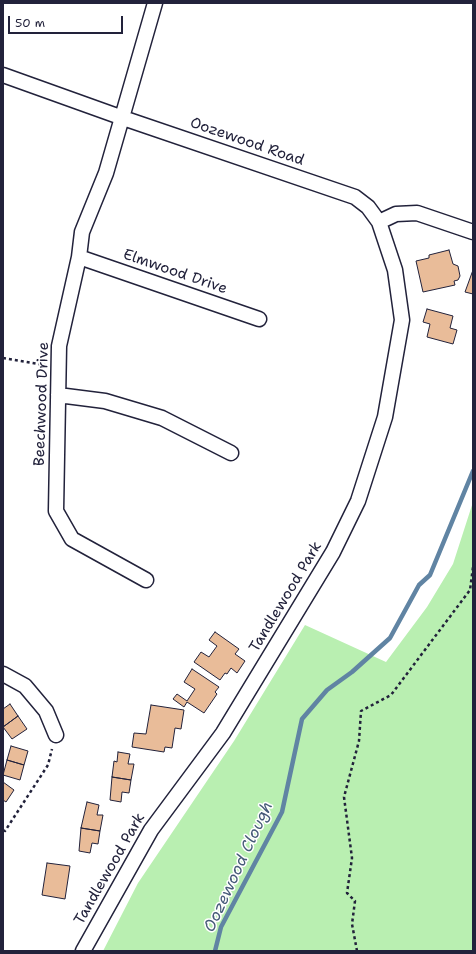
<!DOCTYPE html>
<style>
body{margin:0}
#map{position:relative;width:476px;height:954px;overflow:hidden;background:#fff;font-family:"Shantell Sans",sans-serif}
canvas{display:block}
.frame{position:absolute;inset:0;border:4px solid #22223b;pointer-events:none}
.scale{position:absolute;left:8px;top:16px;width:115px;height:18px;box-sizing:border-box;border:2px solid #22223b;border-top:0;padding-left:5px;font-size:12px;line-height:14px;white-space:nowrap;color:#22223b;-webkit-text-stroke:3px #fff;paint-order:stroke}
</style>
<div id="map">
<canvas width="476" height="954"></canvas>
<div class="frame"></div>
<div class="scale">50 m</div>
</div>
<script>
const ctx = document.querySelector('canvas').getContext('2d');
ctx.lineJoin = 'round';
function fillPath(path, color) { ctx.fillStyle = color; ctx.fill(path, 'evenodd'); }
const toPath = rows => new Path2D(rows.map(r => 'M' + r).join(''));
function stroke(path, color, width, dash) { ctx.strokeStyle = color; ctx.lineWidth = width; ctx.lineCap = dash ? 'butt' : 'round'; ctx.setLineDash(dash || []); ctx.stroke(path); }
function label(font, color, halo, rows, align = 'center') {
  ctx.font = font + ' "Shantell Sans",sans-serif'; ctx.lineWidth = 3; ctx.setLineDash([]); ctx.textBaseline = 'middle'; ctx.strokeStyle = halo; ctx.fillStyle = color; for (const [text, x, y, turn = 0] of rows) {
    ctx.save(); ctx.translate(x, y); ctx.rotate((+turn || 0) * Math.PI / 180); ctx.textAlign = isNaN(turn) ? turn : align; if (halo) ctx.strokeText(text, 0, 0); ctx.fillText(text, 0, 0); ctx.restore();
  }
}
fillPath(toPath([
 [473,502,473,951,103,951,138,883,234,741,305,625,386,662,427,607,453,564]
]), '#b9efb1');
stroke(toPath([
 [215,951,221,927,282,812,302,719,327,690,352,672,390,638,419,585,430,575,473,471]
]), '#6084a3', 4.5);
const building = toPath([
 [449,250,453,264,458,266,460,276,458,280,454,281,455,285,423,292,416,261,429,258,429,255,449,250],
 [473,270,473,294,465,292,473,270],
 [427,309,453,316,450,328,457,330,453,344,427,337,430,324,423,322,427,309],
 [215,632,239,649,235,654,245,661,237,673,231,668,227,674,225,673,220,680,194,662,201,652,209,657,217,646,209,640,215,632],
 [192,669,219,687,215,692,217,694,204,713,187,702,184,707,173,699,177,694,187,701,195,689,184,682,192,669],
 [10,704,18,716,3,727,3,709,10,704],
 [151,705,184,710,181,729,175,728,172,748,165,747,164,752,132,747,134,733,146,734,151,705],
 [18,716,27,729,12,739,3,727,18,716],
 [11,746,28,751,24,765,7,760,11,746],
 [118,752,130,754,128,764,134,764,131,780,112,777,114,761,117,762,118,752],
 [7,760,24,765,20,780,3,775,7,760],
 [112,777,131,780,129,793,122,792,121,802,110,800,112,777],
 [3,782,14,790,6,802,3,800,3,782],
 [87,802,99,805,97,815,103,815,100,831,81,828,87,802],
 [81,828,100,831,98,844,92,843,90,853,79,851,81,828],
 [47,863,70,866,65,899,42,895,47,863]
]);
fillPath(building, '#e9bc99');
stroke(building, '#22223b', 1);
const street = toPath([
 [3,75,123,118,355,197,368,207,379,222,396,214,417,213,473,232],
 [79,257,259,319],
 [58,395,105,401,162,418,231,453],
 [146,580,72,539,56,511,59,346,79,257,82,232,106,173,155,3],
 [3,674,25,686,46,711,56,735],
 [83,951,151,830,223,733,333,552,358,501,385,417,402,320,395,270,379,222]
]);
stroke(street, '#22223b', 17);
stroke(toPath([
 [3,358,45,365],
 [3,830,5,831,48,765,52,749],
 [357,951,352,924,355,901,347,893,352,858,344,797,359,741,361,711,391,695,470,590,473,567]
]), '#22223b', 2.5, [3, 3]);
stroke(street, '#fff', 14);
label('15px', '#22223b', '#fff', [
 ["Oozewood Road",247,142,19],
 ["Elmwood Drive",175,272,19],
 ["Beechwood Drive",42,404,-88],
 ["Tandlewood Park",286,597,-59],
 ["Tandlewood Park",110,869,-60]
]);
label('italic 16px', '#465b78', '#fff', [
 ["Oozewood Clough",239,867,-65]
]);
</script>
